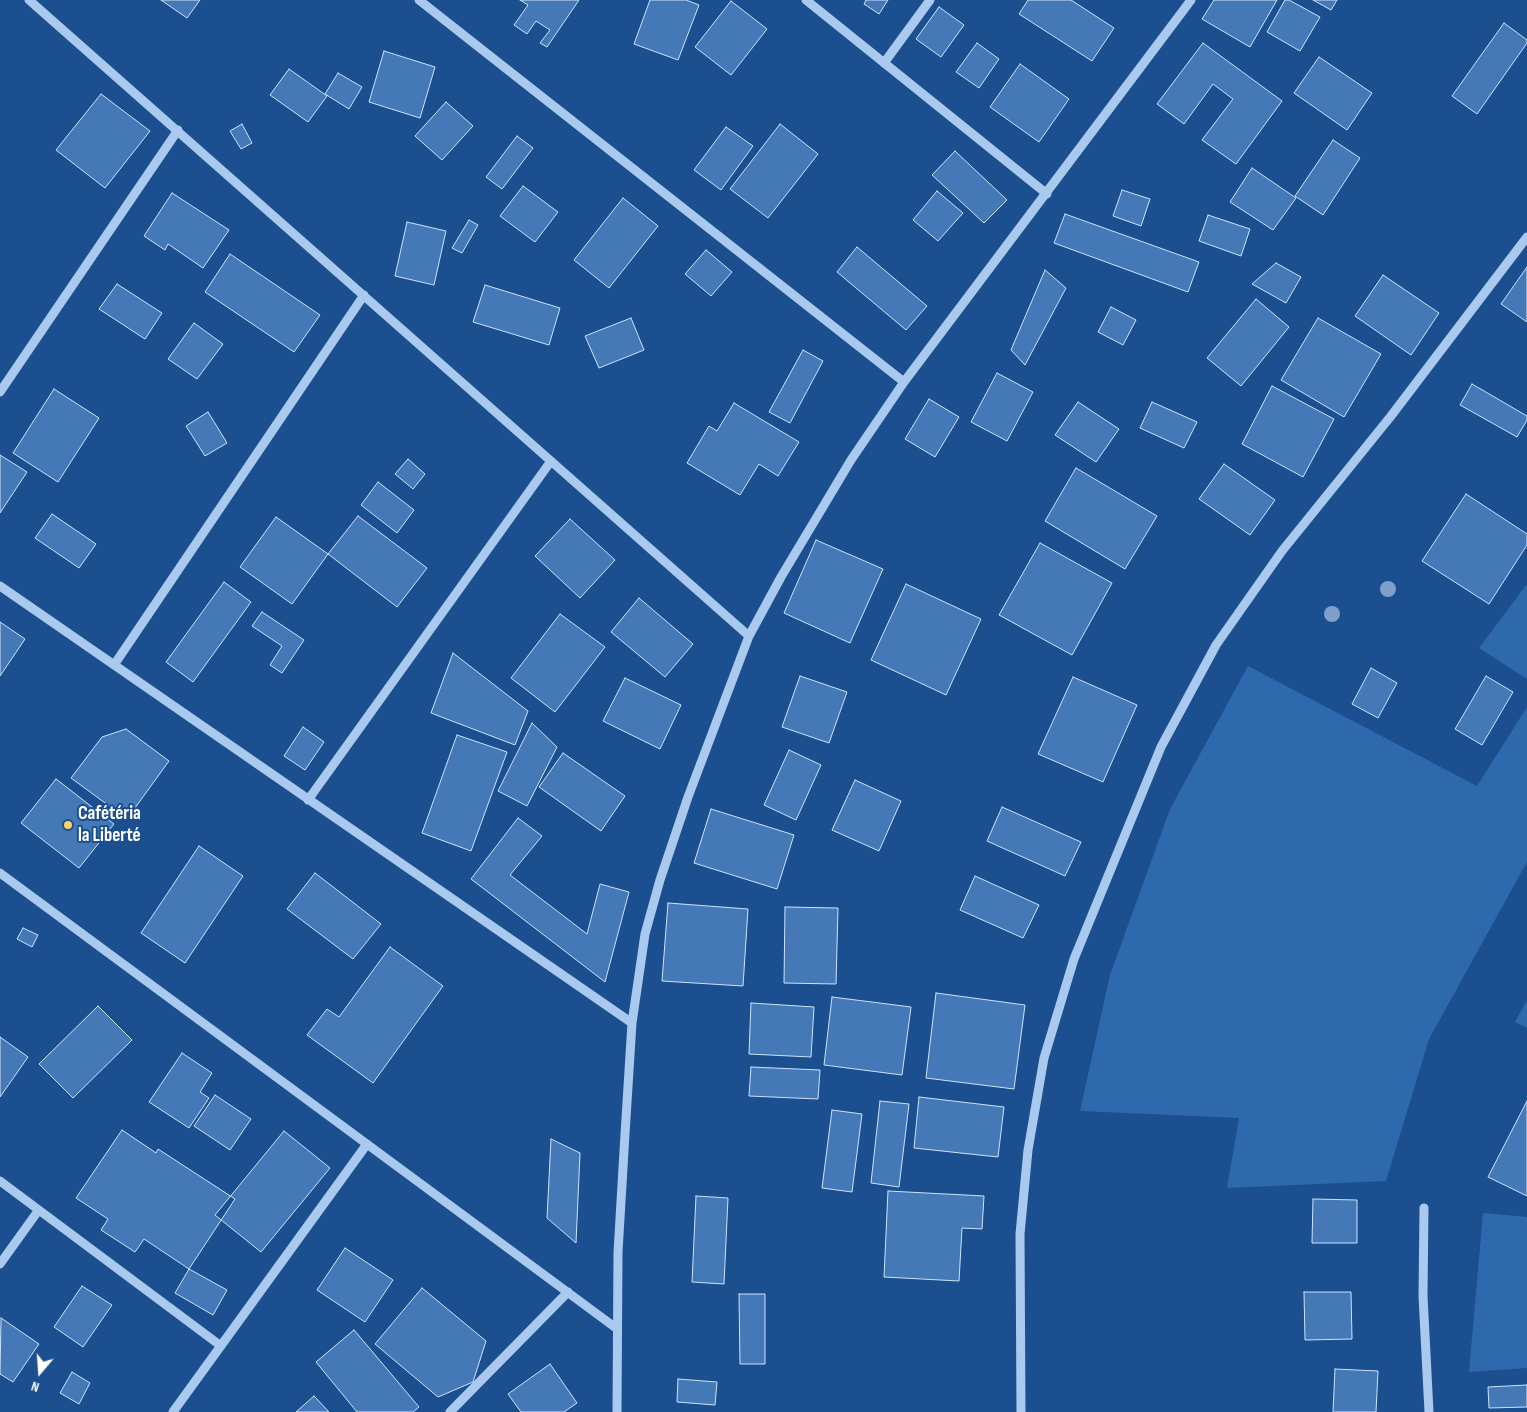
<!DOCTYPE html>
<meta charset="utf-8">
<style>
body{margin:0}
#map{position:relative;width:1527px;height:1412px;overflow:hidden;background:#1b4f8f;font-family:"Sofia Sans Condensed",sans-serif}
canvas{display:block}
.north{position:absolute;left:15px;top:1347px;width:50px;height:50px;-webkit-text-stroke:4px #1b4f8f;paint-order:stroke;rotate:198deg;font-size:14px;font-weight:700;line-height:20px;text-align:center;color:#fff}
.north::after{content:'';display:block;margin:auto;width:18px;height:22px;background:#fff;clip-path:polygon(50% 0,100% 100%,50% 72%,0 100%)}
</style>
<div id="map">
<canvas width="1527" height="1412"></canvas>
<div class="north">N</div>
</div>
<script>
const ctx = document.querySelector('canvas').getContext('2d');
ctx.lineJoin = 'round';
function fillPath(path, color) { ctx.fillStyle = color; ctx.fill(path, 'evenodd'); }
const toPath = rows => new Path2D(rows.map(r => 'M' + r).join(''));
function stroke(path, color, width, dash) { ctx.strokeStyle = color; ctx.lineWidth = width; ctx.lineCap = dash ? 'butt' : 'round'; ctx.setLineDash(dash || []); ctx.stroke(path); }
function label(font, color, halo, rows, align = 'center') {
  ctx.font = font + ' "Sofia Sans Condensed",sans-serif'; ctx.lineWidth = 4; ctx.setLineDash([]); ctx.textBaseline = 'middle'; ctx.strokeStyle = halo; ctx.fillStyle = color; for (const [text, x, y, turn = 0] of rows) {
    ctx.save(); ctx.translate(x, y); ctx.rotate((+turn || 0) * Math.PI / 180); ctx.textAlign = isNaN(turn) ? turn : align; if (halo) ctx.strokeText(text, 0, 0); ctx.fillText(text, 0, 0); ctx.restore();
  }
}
fillPath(toPath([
 [1527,584,1527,679,1479,648],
 [1248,666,1477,786,1527,707,1527,862,1429,1039,1386,1181,1227,1188,1239,1118,1080,1111,1110,975,1170,809],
 [1527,1000,1527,1028,1515,1022],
 [1483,1213,1527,1217,1527,1368,1469,1372]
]), '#2e69ad');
const building = toPath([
 [161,0,200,0,187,18,161,0],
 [520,0,579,0,547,47,540,43,550,30,536,21,527,34,514,25,528,5,520,0],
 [650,0,686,0,699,5,678,60,634,44,650,0],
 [866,0,888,0,879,14,864,4,866,0],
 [1028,0,1071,0,1114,28,1092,61,1019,14,1028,0],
 [1214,0,1277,0,1250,47,1202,19,1214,0],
 [1285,0,1289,0,1320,17,1300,51,1267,32,1285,0],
 [1313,0,1337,0,1331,10,1313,0],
 [731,1,767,29,731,75,695,47,731,1],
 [939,7,964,25,941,57,916,39,939,7],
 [1504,23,1527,40,1527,43,1477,114,1452,96,1504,23],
 [977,43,999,59,979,88,956,72,977,43],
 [1203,43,1282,101,1236,164,1202,140,1233,99,1213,84,1184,124,1157,104,1203,43],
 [384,51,435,67,420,118,369,102,384,51],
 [1319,57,1372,93,1347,130,1294,93,1319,57],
 [1020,64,1069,99,1039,142,990,107,1020,64],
 [289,69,327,96,308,122,270,95,289,69],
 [338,73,362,87,349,109,325,94,338,73],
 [101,94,150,131,105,188,56,150,101,94],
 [446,102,473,126,442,160,415,136,446,102],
 [242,124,252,143,241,149,230,131,242,124],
 [780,124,818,154,768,218,730,189,780,124],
 [726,127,753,146,721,190,694,170,726,127],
 [517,136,533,148,502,189,486,177,517,136],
 [1333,140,1360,158,1323,215,1295,196,1333,140],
 [955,151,1007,200,984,223,932,175,955,151],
 [1252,168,1296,198,1273,230,1230,202,1252,168],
 [523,186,558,212,535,242,500,216,523,186],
 [1122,190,1150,199,1141,226,1113,216,1122,190],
 [937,191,963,213,938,241,913,220,937,191],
 [172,193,229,230,203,268,168,244,165,250,144,236,172,193],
 [623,198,658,226,609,288,574,260,623,198],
 [1065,214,1199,262,1188,292,1054,243,1065,214],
 [1208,215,1250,229,1241,256,1199,241,1208,215],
 [469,220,478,225,462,253,452,248,469,220],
 [407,222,446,231,434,285,395,276,407,222],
 [857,247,927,306,906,330,837,272,857,247],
 [706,250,732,272,711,296,685,274,706,250],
 [230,254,320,315,294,352,205,292,230,254],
 [1276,263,1301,277,1286,303,1252,284,1276,263],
 [1527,267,1527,322,1501,304,1527,267],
 [1045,270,1066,288,1025,365,1011,350,1045,270],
 [1383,275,1439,313,1411,355,1355,316,1383,275],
 [117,284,162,313,145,339,99,309,117,284],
 [485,285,560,308,549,345,473,322,485,285],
 [1256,299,1289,327,1241,386,1207,358,1256,299],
 [1111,307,1136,320,1123,345,1098,332,1111,307],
 [631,318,644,350,599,368,585,336,631,318],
 [1318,318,1381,354,1344,417,1281,380,1318,318],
 [194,323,223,344,197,379,168,359,194,323],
 [803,350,823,361,790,423,769,412,803,350],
 [997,373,1033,392,1007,441,971,422,997,373],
 [1472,384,1527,416,1527,420,1517,437,1460,405,1472,384],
 [1272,386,1334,419,1303,477,1242,444,1272,386],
 [54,389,99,418,58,482,13,453,54,389],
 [929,399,959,417,935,457,905,439,929,399],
 [1078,402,1119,429,1096,462,1055,435,1078,402],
 [1152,402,1197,422,1184,448,1140,428,1152,402],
 [734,403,799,442,778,476,759,464,740,495,687,463,709,426,717,431,734,403],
 [208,412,227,443,205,456,186,426,208,412],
 [0,455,27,472,0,513,0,455],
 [408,459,425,474,413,489,395,474,408,459],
 [1224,464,1275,500,1250,535,1199,499,1224,464],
 [1076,468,1157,516,1125,569,1045,521,1076,468],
 [378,482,414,510,397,533,361,505,378,482],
 [1466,494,1527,534,1527,545,1489,604,1422,561,1466,494],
 [52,514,96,544,79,568,35,538,52,514],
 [358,516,427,568,397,607,328,554,358,516],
 [276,517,328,554,292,604,240,567,276,517],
 [570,519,615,560,580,598,535,556,570,519],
 [816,540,883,569,850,643,784,613,816,540],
 [1040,543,1112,583,1072,655,999,615,1040,543],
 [224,582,251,602,193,682,166,662,224,582],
 [906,584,981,619,946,695,871,660,906,584],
 [639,598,693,644,665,677,611,632,639,598],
 [262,612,304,640,282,673,270,665,282,646,252,626,262,612],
 [560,614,605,647,555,712,511,678,560,614],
 [0,622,25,639,0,676,0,622],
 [453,653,528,711,515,745,431,713,453,653],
 [1371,668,1397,683,1378,718,1352,704,1371,668],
 [800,676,847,692,829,743,782,727,800,676],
 [1486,676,1513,692,1482,745,1455,729,1486,676],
 [1073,677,1137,705,1103,782,1038,754,1073,677],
 [625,678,681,705,660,749,603,721,625,678],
 [532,723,557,747,527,806,498,791,532,723],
 [303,727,324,742,305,770,284,756,303,727],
 [126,729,169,761,127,819,71,778,102,737,126,729],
 [457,735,507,752,471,851,422,833,457,735],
 [789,750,821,765,796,820,764,805,789,750],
 [563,753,625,796,601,831,539,787,563,753],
 [56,779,114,824,79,868,21,823,56,779],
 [855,780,901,801,879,851,832,830,855,780],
 [1002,807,1081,842,1065,876,987,841,1002,807],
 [711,809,794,835,777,889,694,863,711,809],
 [518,818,542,836,510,875,587,934,600,884,629,892,605,982,471,879,518,818],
 [199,846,243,876,185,963,141,933,199,846],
 [315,873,381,924,353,959,287,909,315,873],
 [975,876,1039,905,1023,938,960,910,975,876],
 [668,903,748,909,743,986,662,981,668,903],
 [785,907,838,908,836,984,784,983,785,907],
 [23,928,38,935,32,947,17,939,23,928],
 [390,947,443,986,373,1083,307,1035,327,1009,339,1017,390,947],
 [936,993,1025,1005,1014,1089,926,1078,936,993],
 [832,997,911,1007,902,1075,824,1065,832,997],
 [751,1003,814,1007,811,1057,749,1054,751,1003],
 [98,1006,132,1040,73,1098,39,1064,98,1006],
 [0,1037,28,1057,0,1097,0,1037],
 [182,1053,212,1073,200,1092,209,1098,189,1128,149,1102,182,1053],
 [751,1067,820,1070,818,1099,749,1096,751,1067],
 [215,1095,251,1119,230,1150,194,1126,215,1095],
 [919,1097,1004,1107,998,1157,914,1148,919,1097],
 [880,1101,909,1104,899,1187,871,1183,880,1101],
 [1527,1101,1527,1196,1488,1177,1527,1101],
 [832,1110,862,1114,852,1192,822,1188,832,1110],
 [122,1130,156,1153,158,1149,235,1199,189,1269,144,1239,135,1252,101,1230,108,1219,76,1198,122,1130],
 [284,1131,330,1168,261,1252,215,1215,284,1131],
 [551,1139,580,1153,576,1243,547,1218,551,1139],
 [888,1191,984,1196,982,1229,962,1228,959,1281,884,1277,888,1191],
 [696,1196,728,1198,724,1284,692,1282,696,1196],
 [1313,1199,1357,1200,1357,1243,1312,1243,1313,1199],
 [345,1248,393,1280,365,1322,317,1290,345,1248],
 [189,1269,227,1290,213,1315,175,1293,189,1269],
 [82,1286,112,1305,83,1347,54,1327,82,1286],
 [422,1288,486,1341,473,1382,438,1397,375,1344,422,1288],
 [1304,1292,1351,1292,1352,1339,1305,1340,1304,1292],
 [739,1294,765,1294,765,1364,740,1364,739,1294],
 [1,1318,39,1344,13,1382,0,1374,1,1318],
 [354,1330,419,1407,413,1412,357,1412,316,1362,354,1330],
 [550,1364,577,1403,564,1412,521,1412,508,1394,550,1364],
 [1335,1369,1378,1371,1376,1412,1333,1412,1335,1369],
 [72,1372,90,1383,79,1404,60,1393,72,1372],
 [678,1379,717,1382,715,1405,677,1402,678,1379],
 [1527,1385,1527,1407,1489,1408,1488,1387,1527,1385],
 [314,1396,329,1412,296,1412,314,1396]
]);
fillPath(building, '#4478b7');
stroke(building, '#cfe3fa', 1);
stroke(toPath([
 [29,0,749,636],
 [419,0,904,382],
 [806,0,1047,194],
 [884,63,930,0],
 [0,392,178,130],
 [0,586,632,1023],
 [114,665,364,295],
 [308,800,551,461],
 [0,873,616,1328],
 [0,1181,221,1346],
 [1424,1208,1423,1296,1429,1412],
 [0,1264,38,1211],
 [173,1412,367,1144],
 [450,1412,568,1292],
 [617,1412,618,1252,625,1134,632,1023,645,934,660,880,688,797,749,636,781,577,851,460,904,382,1191,0],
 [1021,1412,1020,1234,1028,1150,1044,1058,1074,959,1161,747,1216,645,1282,551,1391,416,1527,237]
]), '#a9c9ee', 9);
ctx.fillStyle = '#7ea0ca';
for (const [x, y] of [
 [1388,589],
 [1332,614]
]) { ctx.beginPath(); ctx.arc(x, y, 8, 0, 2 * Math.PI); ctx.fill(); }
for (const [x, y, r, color] of [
 [68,825,5,"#ffd166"]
]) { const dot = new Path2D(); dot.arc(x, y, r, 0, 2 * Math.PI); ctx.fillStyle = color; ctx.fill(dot); stroke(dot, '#1b4f8f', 2); }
label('bold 19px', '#fff', '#1b4f8f', [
 ["Cafétéria",78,814],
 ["la Liberté",78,836]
], 'left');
</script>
